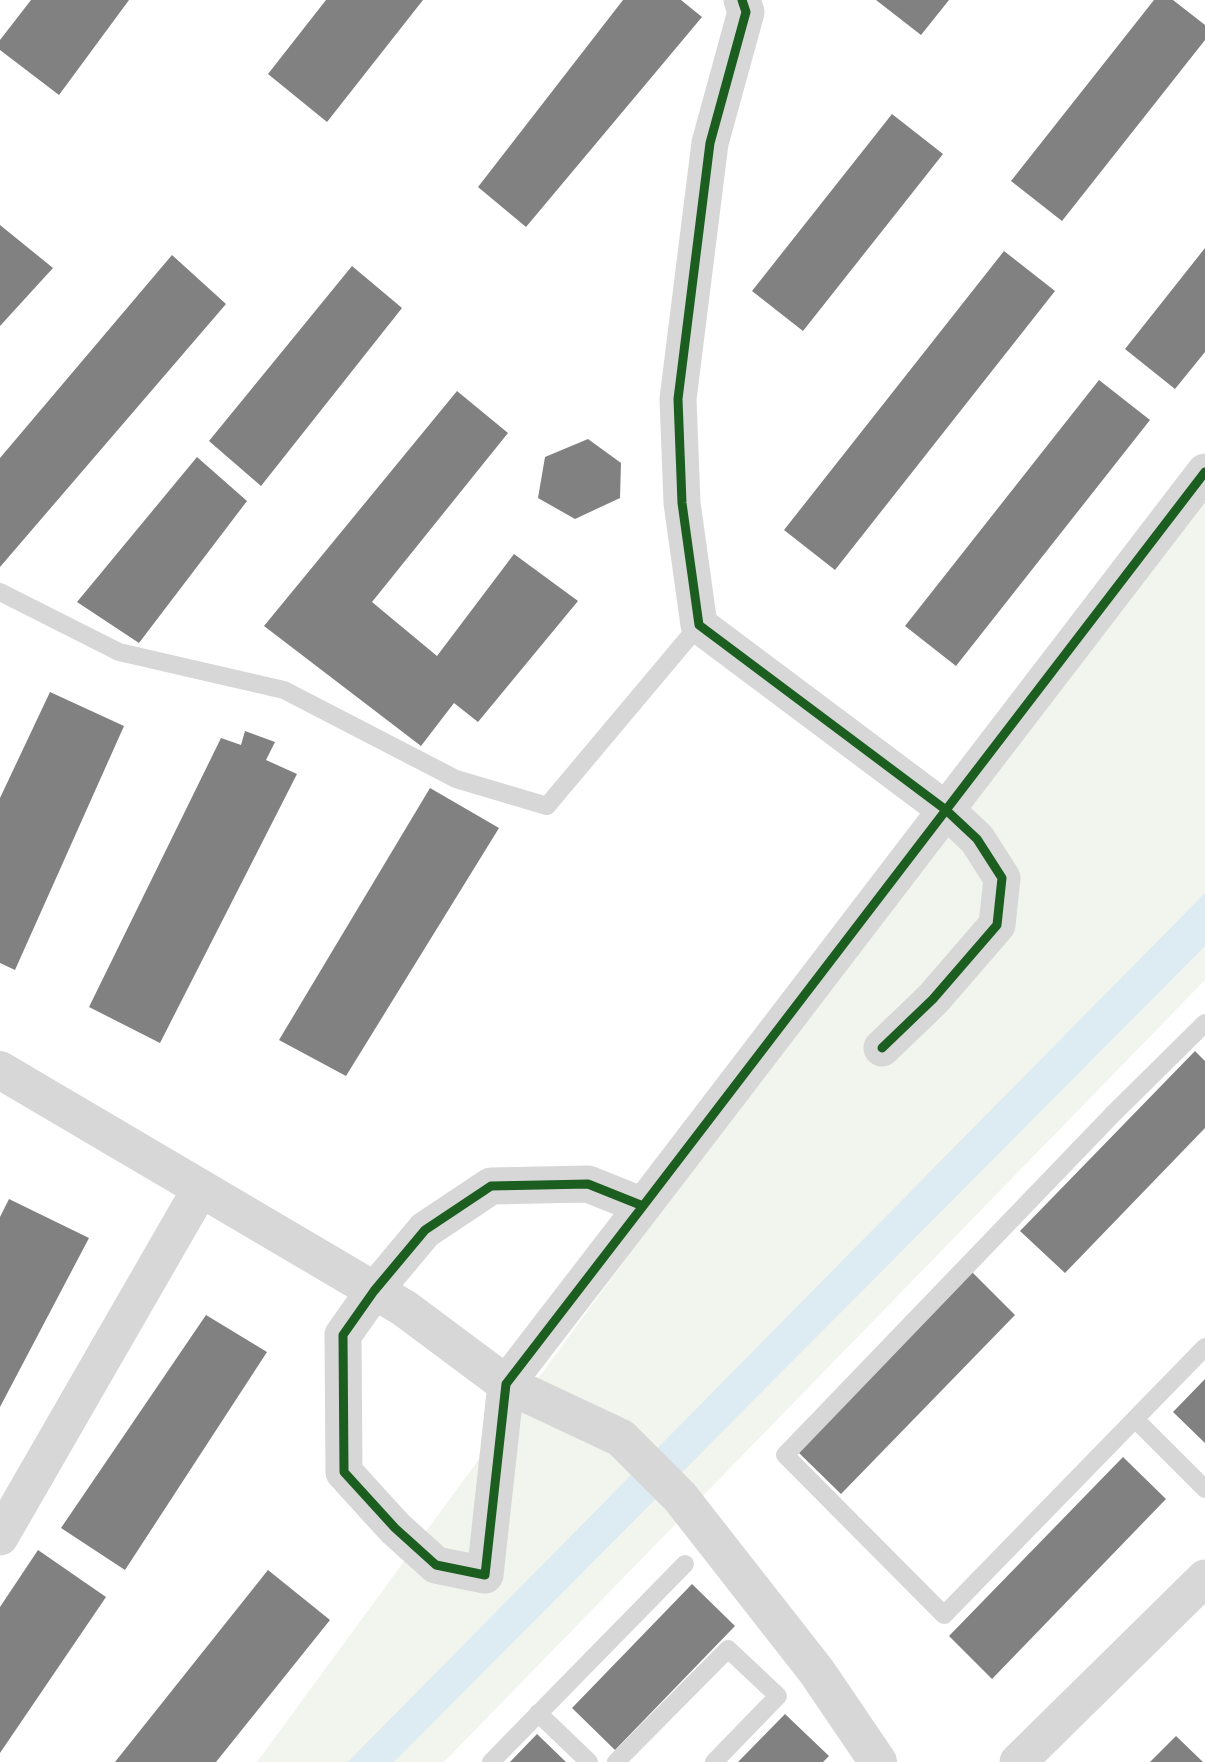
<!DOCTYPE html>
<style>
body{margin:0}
canvas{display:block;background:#fff}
</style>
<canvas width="1205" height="1762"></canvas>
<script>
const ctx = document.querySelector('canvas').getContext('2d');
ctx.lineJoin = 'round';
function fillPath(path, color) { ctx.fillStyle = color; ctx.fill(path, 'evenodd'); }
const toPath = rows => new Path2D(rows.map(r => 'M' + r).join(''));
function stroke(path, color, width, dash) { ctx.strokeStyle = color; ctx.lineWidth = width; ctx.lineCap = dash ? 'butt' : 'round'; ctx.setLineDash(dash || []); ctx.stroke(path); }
fillPath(toPath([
 [1205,491,1205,980,444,1762,257,1762,927,848]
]), '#f1f5ed');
fillPath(toPath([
 [1205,893,1205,946,394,1762,348,1762]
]), '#ddebf3');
fillPath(toPath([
 [31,0,129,0,59,95,0,50,0,40],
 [326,0,423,0,327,122,268,74],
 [623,0,681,0,702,17,526,227,478,187],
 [876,0,949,0,921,35],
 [1154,0,1173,0,1205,25,1205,40,1062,221,1011,181],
 [892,114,943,154,803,331,752,291],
 [0,225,53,268,0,326],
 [1205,248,1205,352,1175,389,1125,349],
 [1004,251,1055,291,835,570,784,530],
 [172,255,226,304,0,567,0,458],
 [352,266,402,308,261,486,209,441],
 [1099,380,1150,420,956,666,905,626],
 [457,391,508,433,372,602,437,656,514,554,578,601,478,722,454,703,421,746,264,626],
 [588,439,621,463,620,498,575,519,538,498,545,457],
 [197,457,247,501,139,643,77,602],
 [50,692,124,726,15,970,0,963,0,798],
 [245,731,275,742,266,760,297,774,160,1043,89,1007,221,738,241,745],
 [430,788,499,828,346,1076,279,1040],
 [1195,1051,1205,1061,1205,1128,1065,1273,1020,1231],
 [9,1199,89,1238,0,1407,0,1217],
 [972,1272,1015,1315,841,1494,798,1452],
 [206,1315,267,1352,125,1570,61,1528],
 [1205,1379,1205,1443,1173,1412],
 [1123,1457,1166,1499,992,1679,949,1636],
 [38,1550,106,1597,0,1753,0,1607],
 [268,1570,330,1620,216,1762,115,1762],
 [692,1584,735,1626,615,1750,572,1708],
 [785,1714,829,1756,823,1762,738,1762],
 [537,1734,566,1762,510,1762],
 [1176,1736,1203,1762,1150,1762]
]), '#818181');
stroke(toPath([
 [0,592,119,652,284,690,456,779,547,806,699,625],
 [1205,1023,1113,1114,785,1455,944,1615,1205,1347],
 [1135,1419,1205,1489],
 [538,1713,589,1762],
 [491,1762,685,1564],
 [616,1762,728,1649,778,1696,714,1762]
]), '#d7d7d7', 18);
stroke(toPath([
 [742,0,746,12,710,143,678,399,682,503,699,625,946,810,977,839,1002,878,997,925,933,999,882,1048],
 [643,1206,588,1184,491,1186,425,1230,374,1291,343,1335,344,1472,395,1528,436,1565,485,1575,506,1384,643,1206,946,810,1205,472],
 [0,1537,201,1188],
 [1018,1762,1205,1578]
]), '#d7d7d7', 37);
stroke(toPath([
 [0,1070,404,1308,506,1384,621,1438,680,1497,817,1672,878,1762]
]), '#d7d7d7', 38);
stroke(toPath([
 [742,0,746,12,710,143,678,399,682,503,699,625,946,810,977,839,1002,878,997,925,933,999,882,1048],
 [643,1206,588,1184,491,1186,425,1230,374,1291,343,1335,344,1472,395,1528,436,1565,485,1575,506,1384,643,1206,946,810,1205,472]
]), '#1b5e20', 9);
</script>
